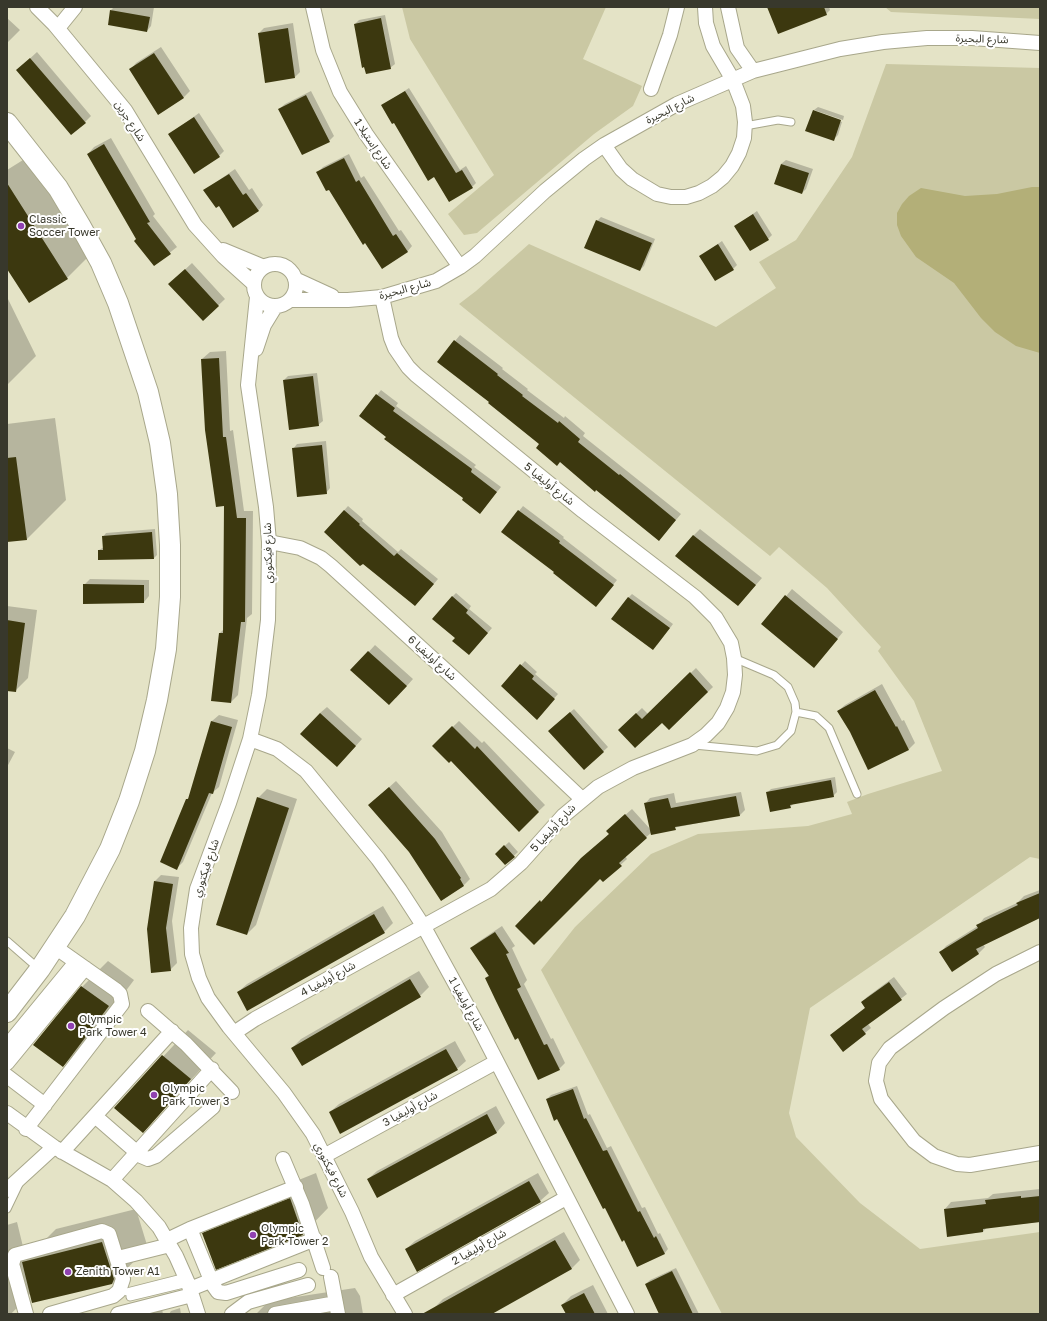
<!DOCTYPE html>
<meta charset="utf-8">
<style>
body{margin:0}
#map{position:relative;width:1047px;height:1321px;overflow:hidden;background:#e4e3c6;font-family:"Golos Text",sans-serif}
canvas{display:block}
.frame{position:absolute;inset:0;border:8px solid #38382c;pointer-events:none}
</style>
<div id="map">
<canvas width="1047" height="1321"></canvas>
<div class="frame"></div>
</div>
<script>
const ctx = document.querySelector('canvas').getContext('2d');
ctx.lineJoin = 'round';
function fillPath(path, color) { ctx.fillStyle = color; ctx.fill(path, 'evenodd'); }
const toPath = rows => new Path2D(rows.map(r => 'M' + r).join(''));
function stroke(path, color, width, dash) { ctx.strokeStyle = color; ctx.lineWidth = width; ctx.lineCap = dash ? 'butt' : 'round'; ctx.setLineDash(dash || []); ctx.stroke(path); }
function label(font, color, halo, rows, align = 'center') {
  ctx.font = font + ' "Golos Text","Noto Sans Arabic",sans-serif'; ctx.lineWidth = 4; ctx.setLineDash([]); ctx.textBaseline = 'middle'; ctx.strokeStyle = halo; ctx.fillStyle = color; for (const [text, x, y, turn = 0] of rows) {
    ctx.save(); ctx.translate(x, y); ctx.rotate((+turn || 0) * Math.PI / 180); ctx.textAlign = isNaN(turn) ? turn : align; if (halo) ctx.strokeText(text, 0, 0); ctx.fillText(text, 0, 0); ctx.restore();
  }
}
fillPath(toPath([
 [402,7,606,7,583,59,642,86,633,106,594,134,477,233,464,235,448,214,494,175,410,39],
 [885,7,1040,7,1040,19,891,12],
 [886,64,1040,68,1040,859,1030,857,810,1008,789,1113,796,1137,860,1203,920,1249,1040,1232,1040,1314,722,1314,541,970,575,927,651,854,698,834,808,826,852,814,847,802,868,794,942,771,914,701,878,651,881,647,827,588,779,547,770,556,459,304,476,291,529,244,716,327,776,288,759,262,796,240,852,157]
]), '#cac8a3');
fillPath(toPath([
 [1032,187,1040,187,1040,353,1016,346,995,332,981,318,954,283,916,257,901,236,897,225,897,213,902,204,909,196,921,188,965,196,997,194]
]), '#b3af78');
fillPath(toPath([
 [114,7,154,7,151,26,147,31,111,10],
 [768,7,829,7,830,10,826,14],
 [385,15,395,64,390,68,355,24,359,20],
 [7,18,20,30,7,43],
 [293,23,300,72,295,77,259,33,264,28],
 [161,47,190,91,183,98,130,70,136,63],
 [37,52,91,116,85,122,24,64],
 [409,88,460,170,466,166,476,183,472,187,435,176,382,106],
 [311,91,334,136,329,141,279,109,285,104],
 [818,107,844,116,843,120,814,110],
 [814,110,814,112,842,122,838,135,834,139,813,111],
 [199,113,224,151,219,156,170,134],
 [111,138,155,214,153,216,177,247,154,265,88,154,94,147],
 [349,154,361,178,364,176,399,231,401,230,412,246,407,252,318,172,323,167],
 [31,155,93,252,67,278,7,267,7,170],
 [786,160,813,169,806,189,802,193,781,164],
 [235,169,249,190,252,188,263,205,258,211,219,205,205,190],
 [757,211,772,235,768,239,736,226],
 [601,217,655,239,644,266,640,270,597,221],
 [722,241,737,265,733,269,701,256],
 [192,263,225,299,203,320,176,278],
 [7,297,36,356,7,385],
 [460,335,503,368,502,369,528,389,527,390,564,418,565,416,585,433,583,436,681,514,664,534,540,444,490,401,438,362],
 [226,351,230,431,233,430,244,511,253,511,252,614,247,618,238,695,231,702,220,633,224,629,225,505,202,359,210,352],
 [317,373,323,421,318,425,284,380,288,376],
 [381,390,398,403,396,406,476,465,474,467,501,487,480,513,465,497,361,416],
 [55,418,66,500,27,539,7,541,7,424],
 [326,441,330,488,326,493,293,449,297,444],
 [348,506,363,519,362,521,398,552,401,549,438,579,419,601,325,532],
 [523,506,564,537,563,538,617,580,600,601,556,572,502,532],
 [155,529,157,555,154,558,99,550,104,547,103,537,106,533],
 [700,529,762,578,738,605,693,536],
 [90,579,149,580,149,596,144,602,84,585],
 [792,589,843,632,820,660,763,624],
 [456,593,471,606,469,609,492,628,473,650,456,638,452,597],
 [632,594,673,624,657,645,628,598],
 [7,606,37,610,28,678,15,691,7,690],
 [375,645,413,679,396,698,352,670],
 [525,661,537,672,535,674,558,694,536,719,502,686],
 [696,668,713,687,669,729,662,721,624,725,642,708,648,714],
 [882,684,902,721,904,720,915,743,909,749,838,711,845,705],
 [327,707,362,739,343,760,320,713],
 [574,709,608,747,584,769,553,727],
 [219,715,238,720,219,787,212,793,183,862,177,868,187,799,190,797,212,721],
 [459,721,482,743,484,741,545,805,519,830,451,759,433,746],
 [7,748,15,752,7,767],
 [835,777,837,792,833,796,794,803,790,807,767,793,771,789],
 [396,781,442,832,470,879,464,885,442,900,376,799],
 [267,789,297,799,256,925,247,934,258,798],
 [741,792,745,810,740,815,652,832,625,856,627,859,603,881,600,877,517,926,610,833,614,825,632,809,651,830,645,804,650,798,674,793,676,803],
 [509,842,518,852,505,864,496,854],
 [161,875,179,877,172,921,177,963,170,970,155,881],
 [1040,890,1040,917,983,944,985,947,978,954,940,953,946,946,978,926,984,918,1017,903,1024,896],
 [383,906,393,923,384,932,238,992,247,984],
 [502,926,515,946,512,948,527,980,524,984,551,1039,553,1038,565,1063,559,1069,518,1037,486,978,489,975,472,948,478,942],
 [108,961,134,980,89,1040,63,1066,34,1045,82,987],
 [419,971,429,987,420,996,292,1048,301,1039],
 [894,977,907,994,868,1024,871,1028,843,1051,831,1035,866,1007,862,1002,867,997],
 [188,1030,216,1053,143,1131,115,1108],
 [455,1041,466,1061,457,1069,330,1112,339,1104],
 [577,1086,588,1115,590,1114,607,1148,611,1146,642,1208,645,1207,658,1234,660,1233,668,1249,664,1254,625,1239,547,1099,551,1095],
 [496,1106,505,1123,497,1132,378,1196,368,1179,377,1171],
 [316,1173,328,1208,303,1234,203,1234,229,1208],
 [538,1173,549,1193,540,1201,406,1249,415,1241],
 [1040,1189,1040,1222,987,1227,983,1232,948,1236,945,1209,951,1202,988,1198,993,1194],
 [136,1209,147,1245,145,1250,112,1284,30,1294,11,1314,7,1314,7,1225,17,1222,26,1259,56,1229],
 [564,1232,580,1260,571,1269,490,1314,438,1314,434,1308,443,1299],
 [676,1268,699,1314,660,1314,646,1284,650,1280],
 [593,1285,608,1314,567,1314,562,1305,571,1296],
 [355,1288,360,1296,363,1314,256,1314,269,1301],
 [180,1308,181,1314,169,1314,171,1311],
 [162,1309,163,1314,145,1314]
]), '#0003');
fillPath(toPath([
 [767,7,824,7,827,15,778,34],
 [110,10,150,17,147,32,108,25],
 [381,18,391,69,366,74,364,67,362,68,354,24],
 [288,28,295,78,265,83,258,33],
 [154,53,184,98,158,115,129,69],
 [30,58,86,123,71,135,16,70],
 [405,91,456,173,462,170,473,188,449,202,434,177,428,181,394,123,392,124,381,105],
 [306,95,330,142,302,155,278,109],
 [813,110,841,120,834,141,805,131],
 [194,117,220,157,194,174,168,134],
 [104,144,150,222,147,223,171,254,154,266,134,241,136,239,87,154],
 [344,158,356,182,359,180,393,236,396,234,408,252,382,269,365,243,363,245,329,190,326,191,316,172],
 [781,164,809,173,802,194,774,184],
 [229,174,243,195,246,193,259,211,233,228,219,206,216,208,203,190],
 [7,183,68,279,29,303,7,269],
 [753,214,769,240,750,251,734,226],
 [596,220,652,243,640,271,584,248],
 [718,244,734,270,715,281,699,256],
 [185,269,219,306,203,321,168,284],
 [454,340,498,374,497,375,523,395,522,396,558,423,559,421,580,439,578,442,619,475,620,474,676,520,659,541,596,490,595,492,560,462,557,466,536,448,539,444,488,403,489,402,437,362],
 [219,358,223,437,226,437,237,518,246,518,245,622,241,622,231,703,211,701,219,633,223,633,224,506,216,507,205,430,201,359],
 [313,376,319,426,289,430,283,380],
 [376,394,395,408,393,411,472,469,471,472,497,492,480,514,462,500,463,498,384,439,386,437,359,416],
 [322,445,327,494,297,497,292,448],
 [16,457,27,540,7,542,7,458],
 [344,510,360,524,359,525,394,556,397,553,434,584,415,606,363,564,360,566,324,532],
 [518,510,560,541,559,543,614,585,596,607,553,573,554,572,501,532],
 [152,532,154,559,98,560,98,550,103,550,102,536],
 [693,535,756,585,738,606,675,556],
 [83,584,144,585,144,603,83,604],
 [785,595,838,639,814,668,761,624],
 [452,596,468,610,466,613,488,633,469,655,452,641,455,638,432,619],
 [628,597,670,628,653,650,611,619],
 [7,620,25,623,16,692,7,691],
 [368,651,407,686,389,705,350,670],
 [520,664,534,676,532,679,555,699,537,720,501,686],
 [690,672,708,692,669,730,662,723,635,748,618,730,636,713,642,719],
 [875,690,896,727,897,726,909,750,868,770,850,732,837,711],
 [570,712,604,752,584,770,548,731],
 [320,713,356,746,337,767,300,734],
 [211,721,232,727,213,794,209,793,177,870,160,862,186,799,188,799],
 [452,726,475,749,477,746,539,812,519,832,451,761,449,763,432,746],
 [831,780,834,797,790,805,791,808,770,812,766,792],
 [389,787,435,839,461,878,460,879,464,886,441,901,409,852,368,805],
 [736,796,740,816,675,827,676,830,651,835,644,803,668,798,671,808],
 [257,797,289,808,247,935,216,925],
 [625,814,647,838,619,863,622,866,603,882,600,879,534,945,515,926,540,900,541,902,581,858,609,834,606,831],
 [504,845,515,857,505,865,495,854],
 [154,881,173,884,166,928,171,971,151,973,147,929],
 [1040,893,1040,918,976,949,979,954,952,972,939,952,978,928,976,925,1018,905,1016,903],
 [374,914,385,933,247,1011,237,992],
 [495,932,509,953,506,954,521,987,517,989,544,1045,547,1044,560,1070,538,1080,518,1038,515,1040,495,999,485,978,489,976,470,948],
 [410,979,421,997,302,1066,291,1048],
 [889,982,902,1000,862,1029,866,1034,843,1052,830,1035,865,1008,861,1002],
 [81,986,109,1006,63,1067,33,1045],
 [446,1049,458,1070,340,1134,329,1112],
 [162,1055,191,1079,143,1133,114,1108],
 [573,1089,584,1119,586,1118,603,1151,607,1150,638,1212,640,1211,654,1238,656,1236,665,1254,637,1267,624,1240,622,1242,605,1208,603,1209,557,1119,554,1121,546,1099],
 [487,1114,497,1133,377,1198,367,1179],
 [529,1181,541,1202,417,1272,405,1249],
 [1021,1196,1021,1198,1040,1196,1040,1222,983,1229,983,1232,947,1237,944,1209,986,1204,985,1200],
 [290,1198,303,1235,216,1270,202,1233],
 [555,1240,572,1269,492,1314,422,1314],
 [102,1242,114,1279,112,1284,32,1303,22,1262],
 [672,1271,681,1289,693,1314,659,1314,645,1284],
 [584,1293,595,1314,566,1314,561,1305]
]), '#3c380f');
const service = toPath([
 [745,126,778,120,791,122],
 [796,712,816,716,829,728,857,794],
 [694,745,757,751,777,745,791,731,796,712,795,703,788,687,774,675,734,658],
 [7,941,38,968],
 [7,1209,19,1184],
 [127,1292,186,1277],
 [130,1297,188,1283]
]);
const minor = toPath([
 [37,7,54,24,125,110,195,225,223,256,253,283],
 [313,7,323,50,340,92,366,134,460,267],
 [728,7,737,48,753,71],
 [58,28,75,7],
 [651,89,670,35,677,7],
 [604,145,621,169,632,179,657,194,671,197,686,197,699,193,712,186,723,177,732,166,739,153,744,138,745,122,743,106,733,80,713,46,706,23,705,7],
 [223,250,264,267],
 '254 285a21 21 0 1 1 42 0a21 21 0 1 1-42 0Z',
 [295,279,332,296],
 [257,297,248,385,266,507,269,542,268,620,259,695,250,739,229,803,197,889,191,928,192,954,199,978,208,998,229,1027,284,1093,313,1134,352,1212,371,1257,405,1314],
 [290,300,348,300,382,297,436,281,460,267,475,256,545,191,584,159,604,145,677,104,753,71,840,49,883,42,927,38,972,38,1040,43],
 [256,349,264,325,275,307],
 [269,542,300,548,321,558,331,566,455,679,582,799],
 [250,739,277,749,306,771,378,859,400,890,424,927,480,1029,627,1314],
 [1040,952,996,974,944,1008,890,1048,879,1063,876,1081,881,1099,914,1141,934,1156,957,1164,970,1165,1040,1153],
 [148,1011,186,1044,232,1092],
 [234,1033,255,1019,491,889,521,863,563,816,598,787,633,768,692,745,706,735,718,723,727,708,733,692,735,675,734,658,731,643,716,618,695,597,583,511,416,375,408,367,395,348,391,338,382,297],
 [7,1046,76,962],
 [7,1063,85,968],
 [7,1076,45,1105],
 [7,1113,54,1147,112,1180,136,1201,159,1227,176,1256,188,1283,198,1314],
 [95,1116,141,1156,148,1159,156,1156,213,1107],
 [26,1129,122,1004,120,994,116,990,55,947],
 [62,1152,172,1031],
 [324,1156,496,1062],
 [283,1159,302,1204,323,1268],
 [112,1180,212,1069],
 [7,1190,54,1147],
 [190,1229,213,1285,218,1292,226,1293,299,1270],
 [167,1240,190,1229,296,1187],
 [118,1258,170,1245],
 [331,1277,338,1314],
 [190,1289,315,1239],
 [393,1295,566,1198],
 [26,1314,12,1264,15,1255,102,1231,109,1234,123,1279,119,1291,113,1296,50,1314],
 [118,1314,192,1295],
 [232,1314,248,1302,308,1285],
 [275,1314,336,1303]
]);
const secondary = toPath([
 [7,123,58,188,80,225,101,263,118,303,148,392,160,443,167,494,170,545,170,597,166,649,157,700,145,751,129,801,110,849,75,916,40,969,7,1012]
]);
stroke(service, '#a8a78b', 9);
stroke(minor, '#a8a78b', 16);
stroke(secondary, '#a8a78b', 22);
stroke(service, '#fff', 7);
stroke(minor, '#fff', 14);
stroke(secondary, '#fff', 20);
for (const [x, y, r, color] of [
 [21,226,4,"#9041b1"],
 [71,1026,4,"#9041b1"],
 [154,1095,4,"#9041b1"],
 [253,1235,4,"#9041b1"],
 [68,1272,4,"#9041b1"]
]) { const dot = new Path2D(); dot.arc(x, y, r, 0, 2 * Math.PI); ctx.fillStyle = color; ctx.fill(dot); stroke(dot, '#fff', 1.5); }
label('11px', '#38382c', '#fff', [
 ["شارع البحيرة",982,39,2],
 ["شارع البحيرة",670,109,-27],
 ["شارع جرين",130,121,57],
 ["شارع إستيلا 1",373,144,56],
 ["شارع البحيرة",405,289,-15],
 ["شارع أوليفيا 5",549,484,39],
 ["شارع فيكتوري",268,553,-91],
 ["شارع أوليفيا 6",432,658,42],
 ["شارع أوليفيا 5",553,828,-47],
 ["شارع فيكتوري",206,868,-71],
 ["شارع أوليفيا 4",328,979,-29],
 ["شارع أوليفيا 1",466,1004,61],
 ["شارع أوليفيا 3",410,1109,-29],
 ["شارع فيكتوري",331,1170,63],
 ["شارع أوليفيا 2",479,1247,-30]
]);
label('11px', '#38382c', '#fff', [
 ["Classic",29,220],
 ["Soccer Tower",29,233],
 ["Olympic",79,1020],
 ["Park Tower 4",79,1033],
 ["Olympic",162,1089],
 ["Park Tower 3",162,1102],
 ["Olympic",261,1229],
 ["Park Tower 2",261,1242],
 ["Zenith Tower A1",76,1272]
], 'left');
</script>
